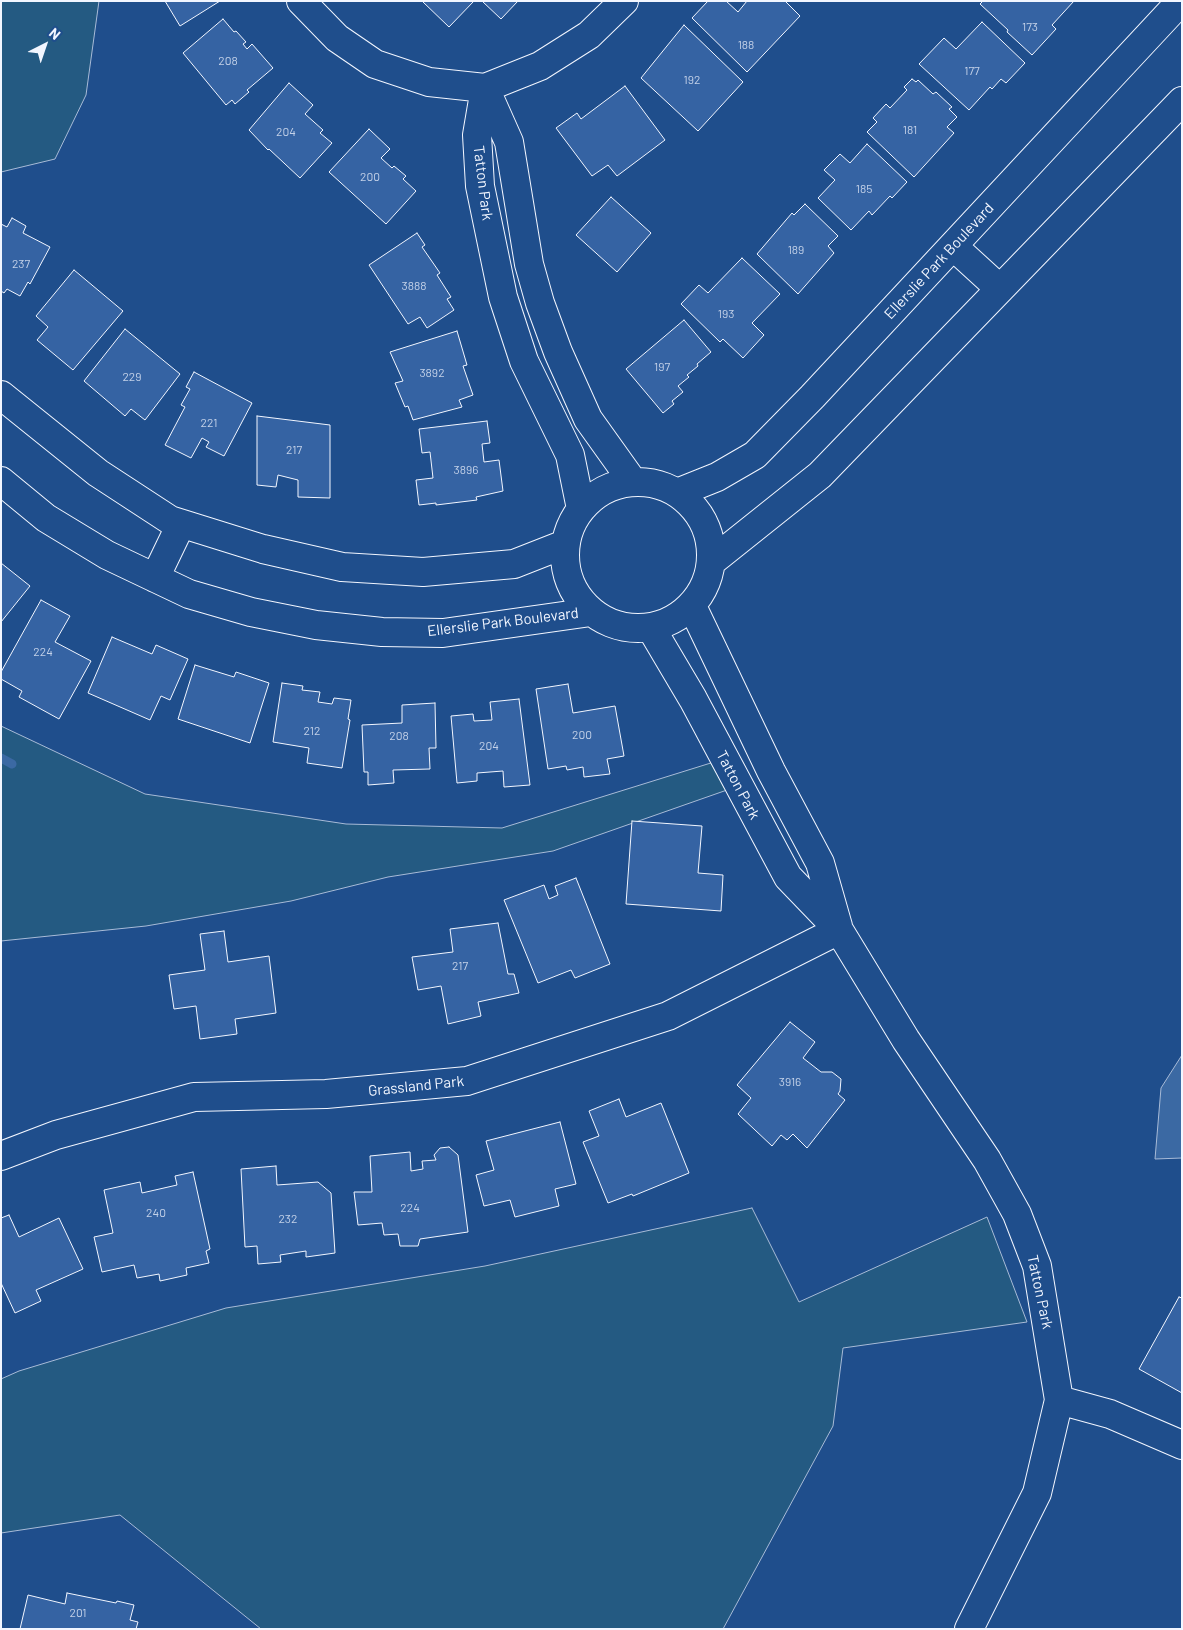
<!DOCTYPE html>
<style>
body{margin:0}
#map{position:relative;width:1183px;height:1630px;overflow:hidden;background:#1f4e8c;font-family:Barlow,sans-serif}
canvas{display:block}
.frame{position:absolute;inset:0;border:2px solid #f2f6ff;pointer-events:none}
.north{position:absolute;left:20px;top:20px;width:50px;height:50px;-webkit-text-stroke:4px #1f4e8c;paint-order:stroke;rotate:41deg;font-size:14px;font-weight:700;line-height:20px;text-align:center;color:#f2f6ff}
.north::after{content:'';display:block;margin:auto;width:18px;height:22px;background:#f2f6ff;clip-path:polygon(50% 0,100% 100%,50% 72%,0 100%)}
</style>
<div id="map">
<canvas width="1183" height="1630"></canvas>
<div class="frame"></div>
<div class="north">N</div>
</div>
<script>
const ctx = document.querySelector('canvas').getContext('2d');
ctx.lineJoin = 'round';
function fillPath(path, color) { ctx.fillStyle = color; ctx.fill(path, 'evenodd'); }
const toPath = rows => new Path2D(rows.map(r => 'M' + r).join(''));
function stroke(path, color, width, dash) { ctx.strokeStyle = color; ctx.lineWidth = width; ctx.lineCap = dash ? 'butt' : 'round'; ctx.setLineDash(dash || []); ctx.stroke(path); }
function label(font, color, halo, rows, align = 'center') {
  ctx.font = font + ' Barlow,sans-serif'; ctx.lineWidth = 4; ctx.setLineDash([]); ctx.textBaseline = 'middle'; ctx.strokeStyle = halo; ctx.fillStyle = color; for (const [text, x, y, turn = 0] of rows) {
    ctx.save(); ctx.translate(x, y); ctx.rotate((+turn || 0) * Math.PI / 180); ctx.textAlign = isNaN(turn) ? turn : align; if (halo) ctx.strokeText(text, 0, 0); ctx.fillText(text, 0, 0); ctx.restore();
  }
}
const green = toPath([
 [1,1,99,1,86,95,55,159,1,172,1,1],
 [1,726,145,794,346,824,502,828,714,762,727,790,553,851,388,877,291,901,146,926,1,941,1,726],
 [752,1208,799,1302,987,1217,1027,1322,843,1348,833,1426,723,1629,261,1629,120,1515,1,1533,1,1379,19,1371,226,1308,485,1266,752,1208]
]);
fillPath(green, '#245a82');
stroke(green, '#a8bbd7', 1);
const water = toPath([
 [1182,1055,1182,1158,1155,1159,1161,1088,1182,1055]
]);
fillPath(water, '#3b69a3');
stroke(water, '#a8bbd7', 1);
stroke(toPath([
 [1,758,12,764]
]), '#3b69a3', 9);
const building = toPath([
 [165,1,220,1,180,26,165,1],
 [422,1,474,1,449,27,422,1],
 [482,1,518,1,501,19,482,1],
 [708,1,726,1,738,12,747,1,785,1,800,16,747,72,692,18,708,1],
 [983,1,1074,1,1052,25,1056,29,1032,55,1007,32,1008,30,980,4,983,1],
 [223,19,234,32,236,31,246,42,243,44,247,49,252,44,273,68,247,90,249,92,235,104,232,100,226,105,183,53,223,19],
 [982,22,1025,63,1006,83,1001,79,992,89,990,87,969,110,919,64,944,38,956,49,982,22],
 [684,25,743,82,698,131,641,78,684,25],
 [912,79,916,82,918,80,933,94,936,92,952,107,949,109,957,117,947,127,954,133,914,177,867,132,877,122,873,118,886,104,890,108,907,90,904,87,912,79],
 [289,83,313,105,305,114,323,130,320,133,332,143,300,178,269,149,268,150,249,130,289,83],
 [625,86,665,140,617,176,608,165,592,176,556,128,577,113,581,119,625,86],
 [369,129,390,149,381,158,392,168,394,166,406,176,403,179,416,191,386,224,329,172,369,129],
 [867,144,907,182,892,198,890,196,872,215,869,211,851,230,818,198,835,180,824,170,840,154,850,163,867,144],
 [611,197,651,233,617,272,576,235,611,197],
 [805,204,838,236,828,246,834,253,798,294,757,254,792,213,794,215,805,204],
 [12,218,26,226,23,233,50,247,30,284,28,282,20,296,7,289,4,293,1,291,1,224,7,227,12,218],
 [417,233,425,245,422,247,440,273,437,275,451,297,447,299,454,310,427,328,420,317,408,324,369,265,417,233],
 [742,258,780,294,752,323,764,335,743,358,723,339,720,342,681,304,699,285,708,293,742,258],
 [74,270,123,311,73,370,37,340,48,327,36,316,74,270],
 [684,320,711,352,697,364,698,366,687,375,689,377,678,386,683,392,672,401,674,404,663,413,626,369,684,320],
 [125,329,180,374,145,420,131,409,125,416,84,381,125,329],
 [457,331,467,365,463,366,473,395,459,400,462,407,413,420,408,406,405,407,395,383,403,381,390,352,457,331],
 [194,372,252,403,224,456,206,447,209,442,202,438,191,458,165,445,185,407,181,405,190,389,186,387,194,372],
 [257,416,330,425,330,498,298,497,298,480,278,475,276,487,257,485,257,416],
 [487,421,490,443,482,444,484,462,499,460,503,491,476,497,477,500,436,505,436,503,419,505,416,480,433,478,430,452,422,453,419,429,487,421],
 [1,563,30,586,1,622,1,563],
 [41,600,70,616,55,642,91,661,59,719,19,697,22,691,1,679,1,672,41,600],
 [112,637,152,654,156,645,188,659,170,700,161,696,150,720,88,693,112,637],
 [195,665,234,677,236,672,269,683,250,743,178,719,195,665],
 [282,683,303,686,302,690,320,692,318,702,332,704,334,698,351,700,348,719,350,720,342,768,307,763,309,748,273,742,282,683],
 [568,684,573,713,615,706,624,756,607,759,610,774,584,777,583,767,567,770,566,766,548,769,536,689,568,684],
 [519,699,530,785,504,787,503,771,477,773,477,781,457,783,451,716,473,714,474,721,492,720,490,702,519,699],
 [435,703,436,748,429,748,430,769,393,770,394,783,368,785,368,772,364,772,362,725,402,723,402,705,435,703],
 [632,821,702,826,698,873,723,875,721,911,626,904,632,821],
 [576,878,610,964,575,978,571,970,538,983,504,900,544,885,549,899,558,895,555,886,576,878],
 [498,923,508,974,514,974,519,993,478,1002,481,1016,448,1024,441,986,418,990,412,957,453,952,450,929,498,923],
 [224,931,228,962,269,956,276,1013,235,1019,237,1034,200,1039,196,1006,174,1009,169,975,205,970,200,934,224,931],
 [790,1022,815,1042,803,1058,821,1072,832,1072,841,1079,840,1091,838,1094,845,1100,807,1148,793,1134,787,1140,781,1135,772,1146,738,1114,751,1098,737,1085,790,1022],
 [619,1099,626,1117,661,1103,689,1173,633,1196,632,1194,608,1203,583,1142,599,1136,589,1111,619,1099],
 [560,1122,576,1184,555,1189,559,1206,515,1217,510,1200,484,1206,476,1175,494,1170,486,1141,560,1122],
 [449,1147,458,1155,468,1232,420,1239,418,1246,400,1246,398,1234,384,1235,382,1223,358,1225,354,1192,372,1192,370,1156,410,1152,411,1171,423,1169,422,1161,436,1160,434,1155,440,1148,449,1147],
 [276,1166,277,1185,318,1182,331,1193,335,1253,306,1257,306,1251,280,1255,281,1262,258,1264,257,1246,245,1247,241,1169,276,1166],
 [193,1172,210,1249,206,1251,209,1263,186,1268,187,1275,160,1281,159,1274,137,1278,134,1265,102,1272,94,1237,113,1233,104,1190,140,1182,142,1193,177,1185,175,1176,193,1172],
 [9,1215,19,1237,59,1218,83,1269,36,1290,41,1301,15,1313,1,1283,1,1218,9,1215],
 [1179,1297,1182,1298,1182,1393,1139,1369,1179,1297],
 [67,1593,116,1603,117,1601,134,1605,130,1620,138,1622,136,1629,20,1629,28,1595,65,1604,67,1593]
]);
fillPath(building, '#3563a3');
stroke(building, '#f2f6ff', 1);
const minor = toPath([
 [301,1,337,38,375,64,429,82,485,88,540,66,589,35,624,1],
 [485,88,477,135,480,186,503,297,524,361,570,455,581,509],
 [485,88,509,142,529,264,540,303,558,352,588,419,633,482],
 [953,246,1000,289],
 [1,395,98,473,170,520,263,549,342,567,423,572,514,564,565,544],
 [1,481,46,518,107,555,189,594,251,612,316,625,382,632,443,633,591,612],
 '565 555a73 73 0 1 1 146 0a73 73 0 1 1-146 0Z',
 [677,493,717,477,755,455,812,397,1181,1],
 [711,562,820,475,1182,101],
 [155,578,181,524],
 [692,606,771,771,820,863,838,926],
 [651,628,693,699,788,877,839,930,906,1040,987,1160,1017,1214,1037,1266,1059,1400,1037,1493,969,1629],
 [1,1156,56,1135,194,1097,326,1094,467,1081,668,1016,839,930],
 [1059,1400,1110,1414,1182,1445]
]);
stroke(minor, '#f2f6ff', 30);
stroke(minor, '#1f4e8c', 28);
label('12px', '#c3d1e8', null, [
 ["173",1030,27],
 ["188",746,45],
 ["208",228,61],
 ["177",972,71],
 ["192",692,80],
 ["181",910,130],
 ["204",286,132],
 ["200",370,177],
 ["185",864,189],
 ["189",796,250],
 ["237",21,264],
 ["3888",414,286],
 ["193",726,314],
 ["197",662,367],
 ["3892",432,373],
 ["229",132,377],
 ["221",209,423],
 ["217",294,450],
 ["3896",466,470],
 ["224",43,652],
 ["212",312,731],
 ["200",582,735],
 ["208",399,736],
 ["204",489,746],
 ["217",460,966],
 ["3916",790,1082],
 ["224",410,1208],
 ["240",156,1213],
 ["232",288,1219],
 ["201",78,1613]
]);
label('15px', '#f2f6ff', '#1f4e8c', [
 ["Tatton Park",483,183,83],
 ["Ellerslie Park Boulevard",939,261,-47],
 ["Ellerslie Park Boulevard",503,622,-7],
 ["Tatton Park",738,785,62],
 ["Grassland Park",416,1086,-6],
 ["Tatton Park",1040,1292,78]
]);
</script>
